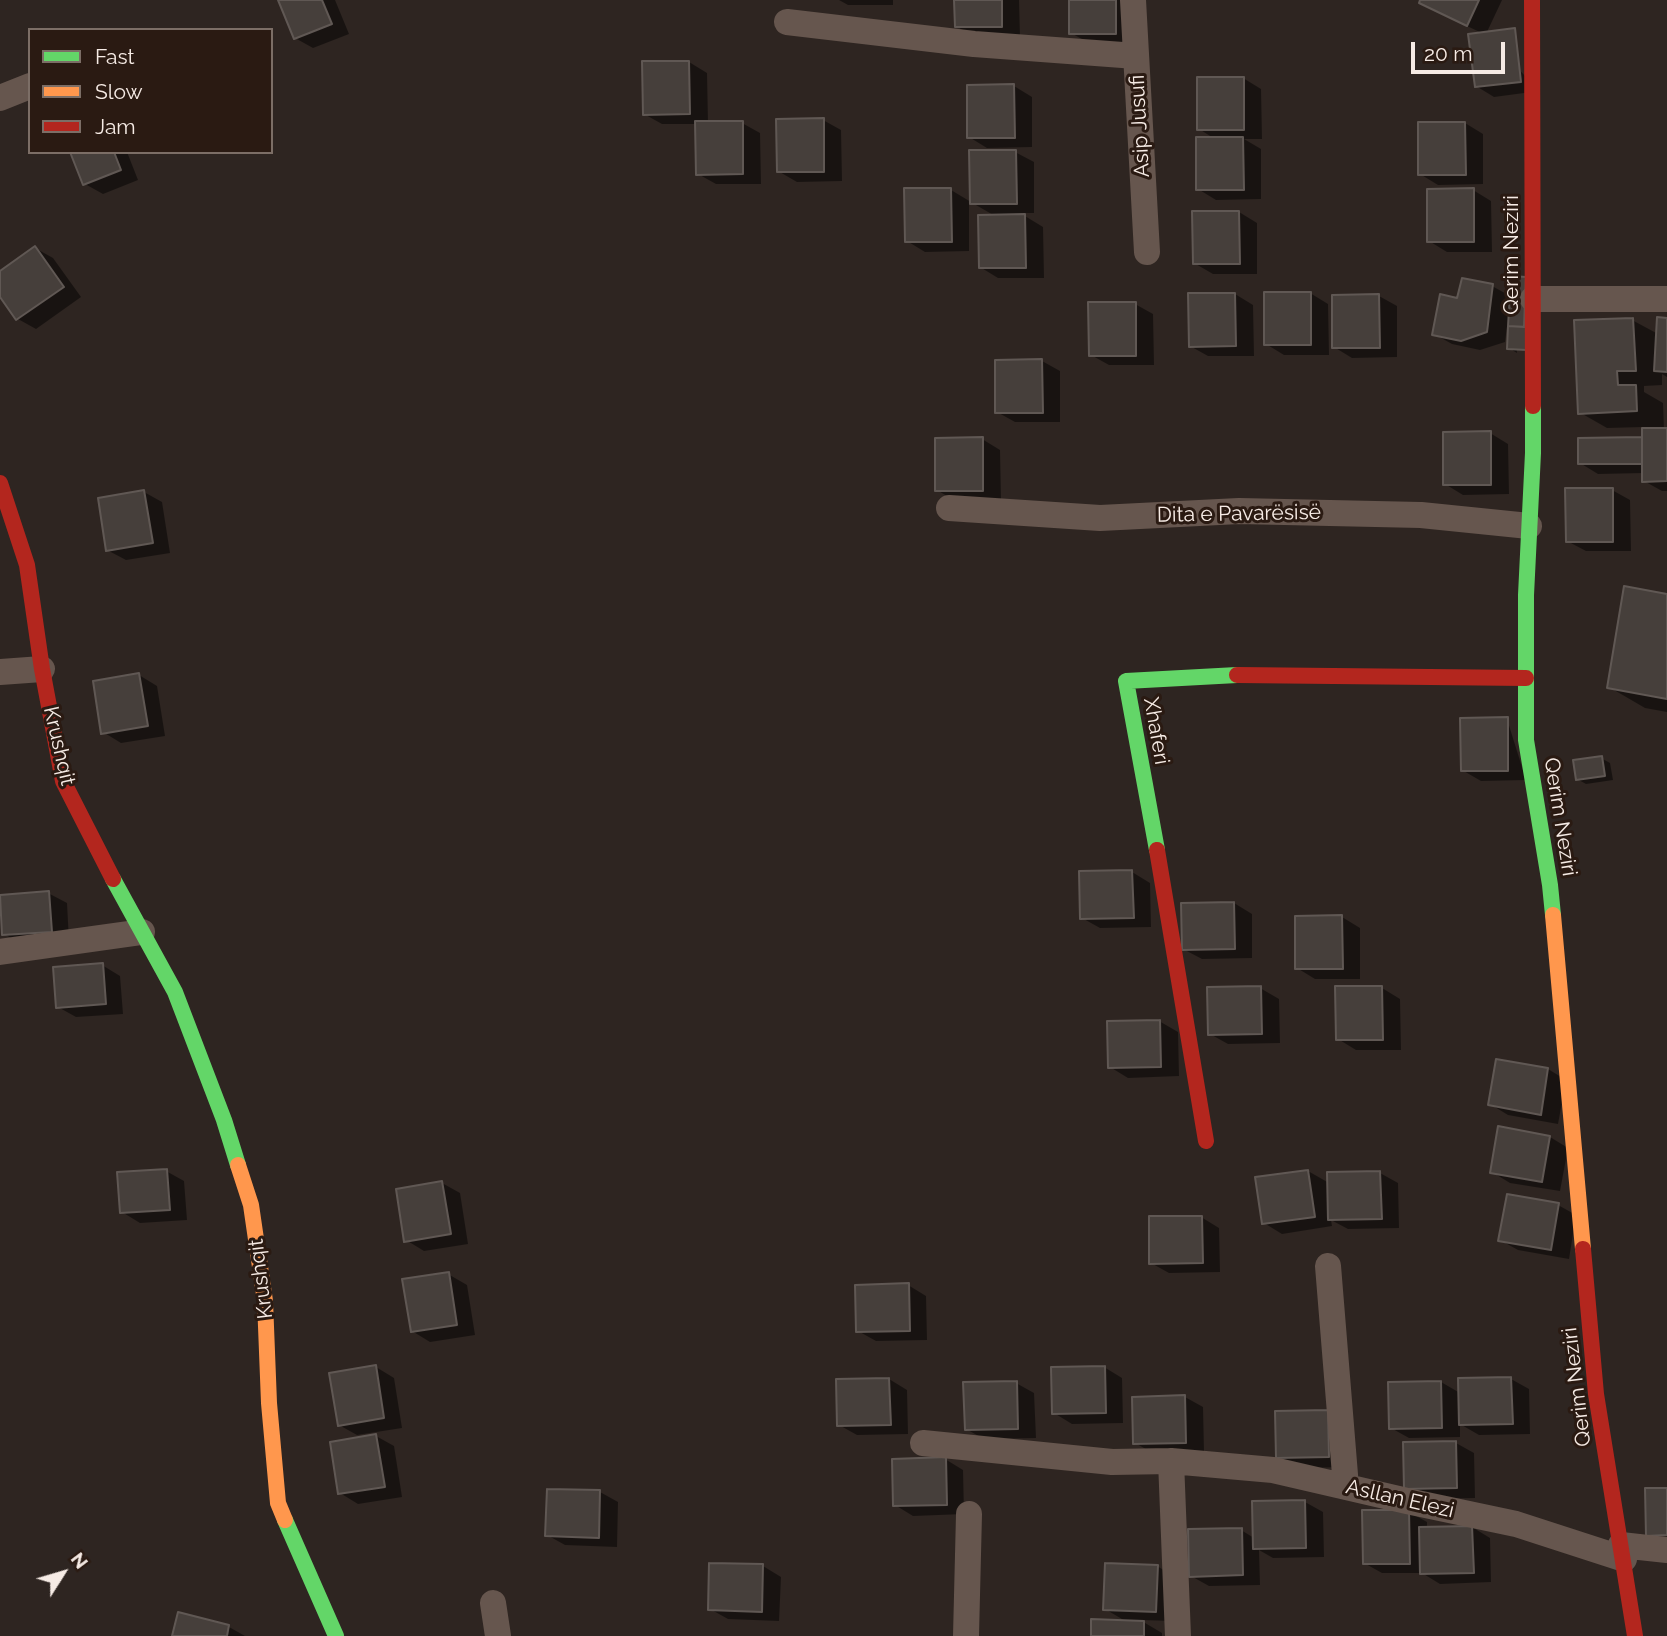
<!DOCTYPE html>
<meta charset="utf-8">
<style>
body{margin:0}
#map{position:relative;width:1667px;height:1636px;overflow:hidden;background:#2e2521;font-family:Raleway,sans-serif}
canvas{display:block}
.legend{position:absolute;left:28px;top:28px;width:245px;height:126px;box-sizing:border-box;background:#2a1a12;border:2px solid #7c6e66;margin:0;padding:9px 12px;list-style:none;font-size:21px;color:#f6ebe5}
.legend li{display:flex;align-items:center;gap:14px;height:35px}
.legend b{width:35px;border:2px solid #7c6e66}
.north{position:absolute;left:28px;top:1538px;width:70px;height:70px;-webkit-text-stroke:5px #2a1a12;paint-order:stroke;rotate:53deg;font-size:19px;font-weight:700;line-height:28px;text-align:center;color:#f6ebe5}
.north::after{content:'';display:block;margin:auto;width:24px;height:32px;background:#f6ebe5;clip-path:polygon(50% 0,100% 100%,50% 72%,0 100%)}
.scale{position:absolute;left:1411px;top:42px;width:94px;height:32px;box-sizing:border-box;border:4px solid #f6ebe5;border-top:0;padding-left:9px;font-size:21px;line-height:24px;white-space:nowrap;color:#f6ebe5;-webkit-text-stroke:5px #2a1a12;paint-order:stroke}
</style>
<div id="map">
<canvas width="1667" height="1636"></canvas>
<ul class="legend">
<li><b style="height:9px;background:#63d668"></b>Fast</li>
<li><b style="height:9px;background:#ff974d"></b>Slow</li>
<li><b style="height:9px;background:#b3261e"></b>Jam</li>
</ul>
<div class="north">N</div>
<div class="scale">20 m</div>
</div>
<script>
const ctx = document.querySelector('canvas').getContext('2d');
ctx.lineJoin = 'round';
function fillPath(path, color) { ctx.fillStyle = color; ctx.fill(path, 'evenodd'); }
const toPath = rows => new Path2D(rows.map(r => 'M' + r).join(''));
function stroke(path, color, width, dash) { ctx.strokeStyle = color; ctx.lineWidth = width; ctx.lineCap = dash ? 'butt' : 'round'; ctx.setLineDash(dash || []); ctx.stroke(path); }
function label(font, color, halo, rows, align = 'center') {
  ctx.font = font + ' Raleway,sans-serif'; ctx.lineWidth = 6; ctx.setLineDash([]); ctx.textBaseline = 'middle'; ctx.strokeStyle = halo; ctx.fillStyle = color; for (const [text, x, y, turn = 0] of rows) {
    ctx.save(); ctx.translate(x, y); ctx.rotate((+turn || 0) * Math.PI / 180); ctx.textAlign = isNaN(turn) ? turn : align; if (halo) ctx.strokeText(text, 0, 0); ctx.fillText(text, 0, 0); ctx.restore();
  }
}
fillPath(toPath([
 [280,0,335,0,349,34,313,48,295,38],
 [839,0,893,0,893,5,848,5],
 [956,0,1019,0,1020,37,974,37,956,26],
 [1070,0,1133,0,1134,43,1089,43,1071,33],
 [1422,0,1502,0,1486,34,1539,91,1494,97,1476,86,1484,34,1439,13,1421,3],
 [689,62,707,73,708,123,742,123,760,133,761,184,716,184,698,174,697,124,662,124,644,114],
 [1243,78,1261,89,1262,139,1244,139,1261,149,1261,199,1216,200,1198,189,1215,139,1199,129],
 [1014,86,1032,97,1032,147,987,148,969,137],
 [823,120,841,130,842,181,797,182,778,171],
 [1465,123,1483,134,1483,184,1438,185,1420,174],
 [72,152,127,152,138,180,103,194,85,184],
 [1015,152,1034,162,1034,213,1020,213,1043,227,1044,278,998,278,980,267,995,216,969,201,969,251,925,252,907,241,951,190,971,202],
 [1473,190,1491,201,1492,252,1447,252,1429,241],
 [1239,212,1257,223,1257,274,1213,274,1194,263],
 [35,248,53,258,81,297,36,329,18,319,0,294,0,273],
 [1492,286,1512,297,1517,353,1509,348,1510,328,1507,327,1505,342,1480,350,1452,344,1434,334,1459,301],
 [1310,293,1328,304,1329,355,1284,355,1266,344],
 [1235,294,1253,305,1254,356,1208,356,1190,346],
 [1379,296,1397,306,1397,357,1352,358,1334,347],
 [1135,304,1153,314,1154,365,1109,365,1091,355],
 [1632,320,1658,334,1667,320,1667,377,1662,374,1662,385,1644,386,1644,392,1663,403,1664,430,1667,430,1667,491,1662,491,1644,481,1644,473,1598,474,1580,463,1644,439,1643,427,1607,428,1579,412],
 [1042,361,1060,371,1060,422,1015,422,997,412],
 [1490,433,1508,444,1509,494,1463,495,1445,484],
 [982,439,1000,450,1001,500,955,501,937,490],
 [1612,490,1630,500,1631,551,1586,551,1567,541],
 [144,492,162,502,170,553,126,560,107,550],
 [1667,596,1667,712,1645,708,1609,687],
 [139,675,157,686,165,736,121,743,103,732],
 [1507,719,1526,780,1481,781,1462,770],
 [1601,758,1610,763,1613,780,1586,784,1577,779],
 [1132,872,1150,883,1151,927,1100,928,1082,918],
 [48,893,67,903,69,941,22,944,4,934],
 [1234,903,1252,914,1252,958,1202,959,1183,949],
 [1342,917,1360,928,1360,979,1315,979,1297,968],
 [102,965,120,976,123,1014,76,1017,58,1007],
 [1260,988,1279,999,1280,1043,1228,1044,1210,1034],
 [1382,988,1400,999,1401,1050,1356,1050,1338,1039],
 [1159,1021,1178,1032,1179,1076,1128,1078,1110,1067],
 [1548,1069,1566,1080,1558,1124,1508,1115,1490,1104],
 [1499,1128,1550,1137,1568,1148,1560,1191,1510,1183,1492,1172],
 [166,1171,184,1181,187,1220,140,1223,122,1212],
 [1308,1171,1329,1183,1380,1173,1398,1183,1399,1228,1348,1229,1331,1220,1332,1226,1282,1234,1264,1223],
 [442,1183,460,1193,468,1244,424,1251,406,1240],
 [1558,1205,1576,1215,1569,1259,1518,1250,1500,1240],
 [1201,1217,1219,1228,1220,1272,1169,1273,1151,1263],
 [448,1274,467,1285,475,1335,430,1342,412,1331],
 [908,1285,926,1296,927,1340,876,1341,858,1331],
 [376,1367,394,1378,402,1428,357,1435,339,1425],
 [1104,1367,1122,1378,1123,1423,1072,1424,1054,1413],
 [889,1379,907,1390,908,1434,857,1435,839,1425],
 [1511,1379,1529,1389,1530,1434,1479,1435,1460,1424,1460,1437,1409,1438,1391,1428,1441,1382,1460,1393],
 [1016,1383,1034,1393,1036,1438,984,1439,966,1429],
 [1185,1397,1203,1407,1204,1452,1153,1453,1135,1443],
 [1328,1412,1347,1467,1296,1468,1278,1457],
 [376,1436,394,1446,402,1497,358,1504,340,1493],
 [1456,1443,1474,1453,1475,1498,1424,1499,1406,1488],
 [945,1459,963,1470,964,1514,913,1516,895,1505],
 [600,1492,618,1502,617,1547,565,1545,547,1535],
 [1305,1502,1323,1512,1324,1557,1273,1558,1259,1550,1260,1585,1209,1586,1191,1576,1241,1530,1254,1538],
 [1409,1512,1427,1522,1427,1528,1472,1527,1490,1538,1491,1582,1440,1584,1422,1573,1382,1573,1364,1563],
 [763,1566,781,1577,779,1621,728,1619,710,1609],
 [1157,1566,1175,1577,1174,1621,1140,1620,1162,1633,1162,1636,1093,1636,1127,1622,1105,1609],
 [179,1614,229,1627,245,1636,173,1636]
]), '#0007');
const building = toPath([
 [278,0,322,0,332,24,294,39,278,0],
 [954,0,1002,0,1002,27,955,27,954,0],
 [1069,0,1116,0,1116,34,1069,34,1069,0],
 [1420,0,1479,0,1467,26,1419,3,1420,0],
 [1515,28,1521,82,1475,87,1468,34,1515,28],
 [642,61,689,61,690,114,643,115,642,61],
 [1197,77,1244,77,1244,130,1197,130,1197,77],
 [1014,84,1015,138,967,138,967,85,1014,84],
 [824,118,824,172,777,172,776,119,824,118],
 [695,121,743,121,743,174,696,175,695,121],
 [1418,122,1465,122,1466,175,1418,175,1418,122],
 [1196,137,1243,137,1244,190,1196,190,1196,137],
 [969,150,1016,150,1017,204,970,204,969,150],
 [70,152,114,152,121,170,83,185,70,152],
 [904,188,951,188,952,242,905,242,904,188],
 [1474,188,1474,242,1427,242,1427,189,1474,188],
 [1192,211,1239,211,1240,264,1193,264,1192,211],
 [1025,214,1026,268,979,268,978,215,1025,214],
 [35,246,64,287,16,320,0,297,0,271,35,246],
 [1511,276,1526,277,1524,327,1508,326,1511,276],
 [1462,278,1493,284,1487,332,1461,341,1432,335,1440,294,1457,298,1462,278],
 [1264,292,1311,292,1311,345,1264,345,1264,292],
 [1188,293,1235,293,1236,346,1189,347,1188,293],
 [1379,294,1380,348,1332,348,1332,295,1379,294],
 [1088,302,1136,302,1136,356,1089,356,1088,302],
 [1657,317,1667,318,1667,372,1654,371,1657,317],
 [1633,318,1636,371,1617,371,1618,385,1636,385,1637,411,1578,414,1574,320,1633,318],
 [1508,326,1528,327,1527,350,1507,349,1508,326],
 [1042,359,1043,413,995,413,995,360,1042,359],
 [1642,428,1667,428,1667,481,1642,482,1642,428],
 [1491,431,1491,485,1443,485,1443,432,1491,431],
 [983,437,983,491,935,491,935,438,983,437],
 [1642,437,1642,464,1578,464,1578,438,1642,437],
 [1565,488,1613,488,1613,542,1566,542,1565,488],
 [144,490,153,543,106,551,98,498,144,490],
 [1624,586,1667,594,1667,699,1607,688,1624,586],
 [139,673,148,726,101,734,93,681,139,673],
 [1508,717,1508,771,1461,771,1460,718,1508,717],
 [1602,756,1605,776,1576,780,1573,760,1602,756],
 [1132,870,1134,918,1080,919,1079,871,1132,870],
 [49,891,52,932,2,935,0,895,49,891],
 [1234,902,1235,949,1182,950,1181,903,1234,902],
 [1342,915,1343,969,1295,969,1295,916,1342,915],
 [103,963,106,1004,56,1008,53,967,103,963],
 [1261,986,1262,1034,1208,1035,1207,987,1261,986],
 [1335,986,1382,986,1383,1040,1336,1040,1335,986],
 [1160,1020,1161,1067,1108,1068,1107,1021,1160,1020],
 [1496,1059,1548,1068,1541,1115,1488,1105,1496,1059],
 [1498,1126,1550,1136,1542,1182,1490,1173,1498,1126],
 [167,1169,170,1210,120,1213,117,1172,167,1169],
 [1308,1170,1315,1217,1262,1224,1255,1177,1308,1170],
 [1380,1171,1382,1219,1328,1220,1327,1172,1380,1171],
 [442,1181,451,1234,404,1242,396,1189,442,1181],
 [1507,1194,1559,1203,1551,1250,1498,1241,1507,1194],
 [1149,1216,1202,1216,1203,1263,1149,1264,1149,1216],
 [449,1272,457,1325,411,1332,402,1279,449,1272],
 [909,1283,910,1331,856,1332,855,1285,909,1283],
 [376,1365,384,1418,338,1426,329,1373,376,1365],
 [1105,1366,1106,1413,1052,1414,1051,1367,1105,1366],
 [1511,1377,1513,1424,1459,1425,1458,1378,1511,1377],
 [889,1378,891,1425,837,1426,836,1379,889,1378],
 [1017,1381,1018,1429,965,1430,963,1382,1017,1381],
 [1441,1381,1442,1428,1389,1429,1388,1382,1441,1381],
 [1185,1395,1186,1443,1133,1444,1132,1397,1185,1395],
 [1328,1410,1329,1457,1276,1458,1275,1411,1328,1410],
 [376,1434,385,1487,338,1494,330,1442,376,1434],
 [1456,1441,1457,1488,1404,1489,1403,1442,1456,1441],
 [946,1457,947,1505,893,1506,892,1459,946,1457],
 [1645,1488,1667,1488,1667,1535,1646,1536,1645,1488],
 [547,1489,600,1490,599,1538,545,1536,547,1489],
 [1305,1500,1306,1548,1253,1549,1252,1501,1305,1500],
 [1362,1510,1409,1510,1410,1564,1363,1564,1362,1510],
 [1472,1526,1474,1573,1420,1574,1419,1527,1472,1526],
 [1242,1528,1243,1575,1189,1577,1188,1529,1242,1528],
 [709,1563,763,1564,762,1612,708,1610,709,1563],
 [1105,1563,1158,1565,1156,1612,1103,1610,1105,1563],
 [178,1612,229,1625,227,1636,172,1636,178,1612],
 [1091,1619,1144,1621,1144,1636,1091,1636,1091,1619]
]);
fillPath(building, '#463f3b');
stroke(building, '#605854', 2);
stroke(toPath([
 [1133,0,1147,252],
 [787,22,974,44,1136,56],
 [0,98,30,86],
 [1533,299,1667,299],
 [949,508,1100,518,1239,511,1421,515,1529,526],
 [0,672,42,669],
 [0,952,142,932],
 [1328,1266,1346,1487],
 [923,1443,1112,1462,1171,1461,1273,1470,1407,1501,1516,1524,1624,1559],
 [1171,1461,1178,1636],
 [1621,1545,1667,1550],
 [493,1603,498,1636],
 [966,1636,969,1514]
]), '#66564e', 26);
stroke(toPath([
 [1533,406,1533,453,1526,595,1526,740,1550,885,1553,915],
 [1157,850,1126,681,1237,675],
 [113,879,175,992,224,1120,238,1165],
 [285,1520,336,1636]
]), '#63d668', 16);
stroke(toPath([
 [1553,915,1583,1249],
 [238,1165,251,1205,265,1301,269,1403,278,1503,285,1520]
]), '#ff974d', 16);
stroke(toPath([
 [1532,0,1533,406],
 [0,483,27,565,42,669,63,781,113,879],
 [1237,675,1526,678],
 [1157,850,1206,1141],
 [1583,1249,1596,1394,1635,1636]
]), '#b3261e', 16);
label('21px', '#f6ebe5', '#2a1a12', [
 ["Asip Jusufi",1140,126,-93],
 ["Qerim Neziri",1512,255,-90],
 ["Dita e Pavarësisë",1239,514,-1],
 ["Xhaferi",1156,731,80],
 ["Krushqit",59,746,77],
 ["Qerim Neziri",1560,817,81],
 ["Krushqit",261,1279,-97],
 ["Qerim Neziri",1577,1387,-97],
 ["Asllan Elezi",1400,1499,13]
]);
</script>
